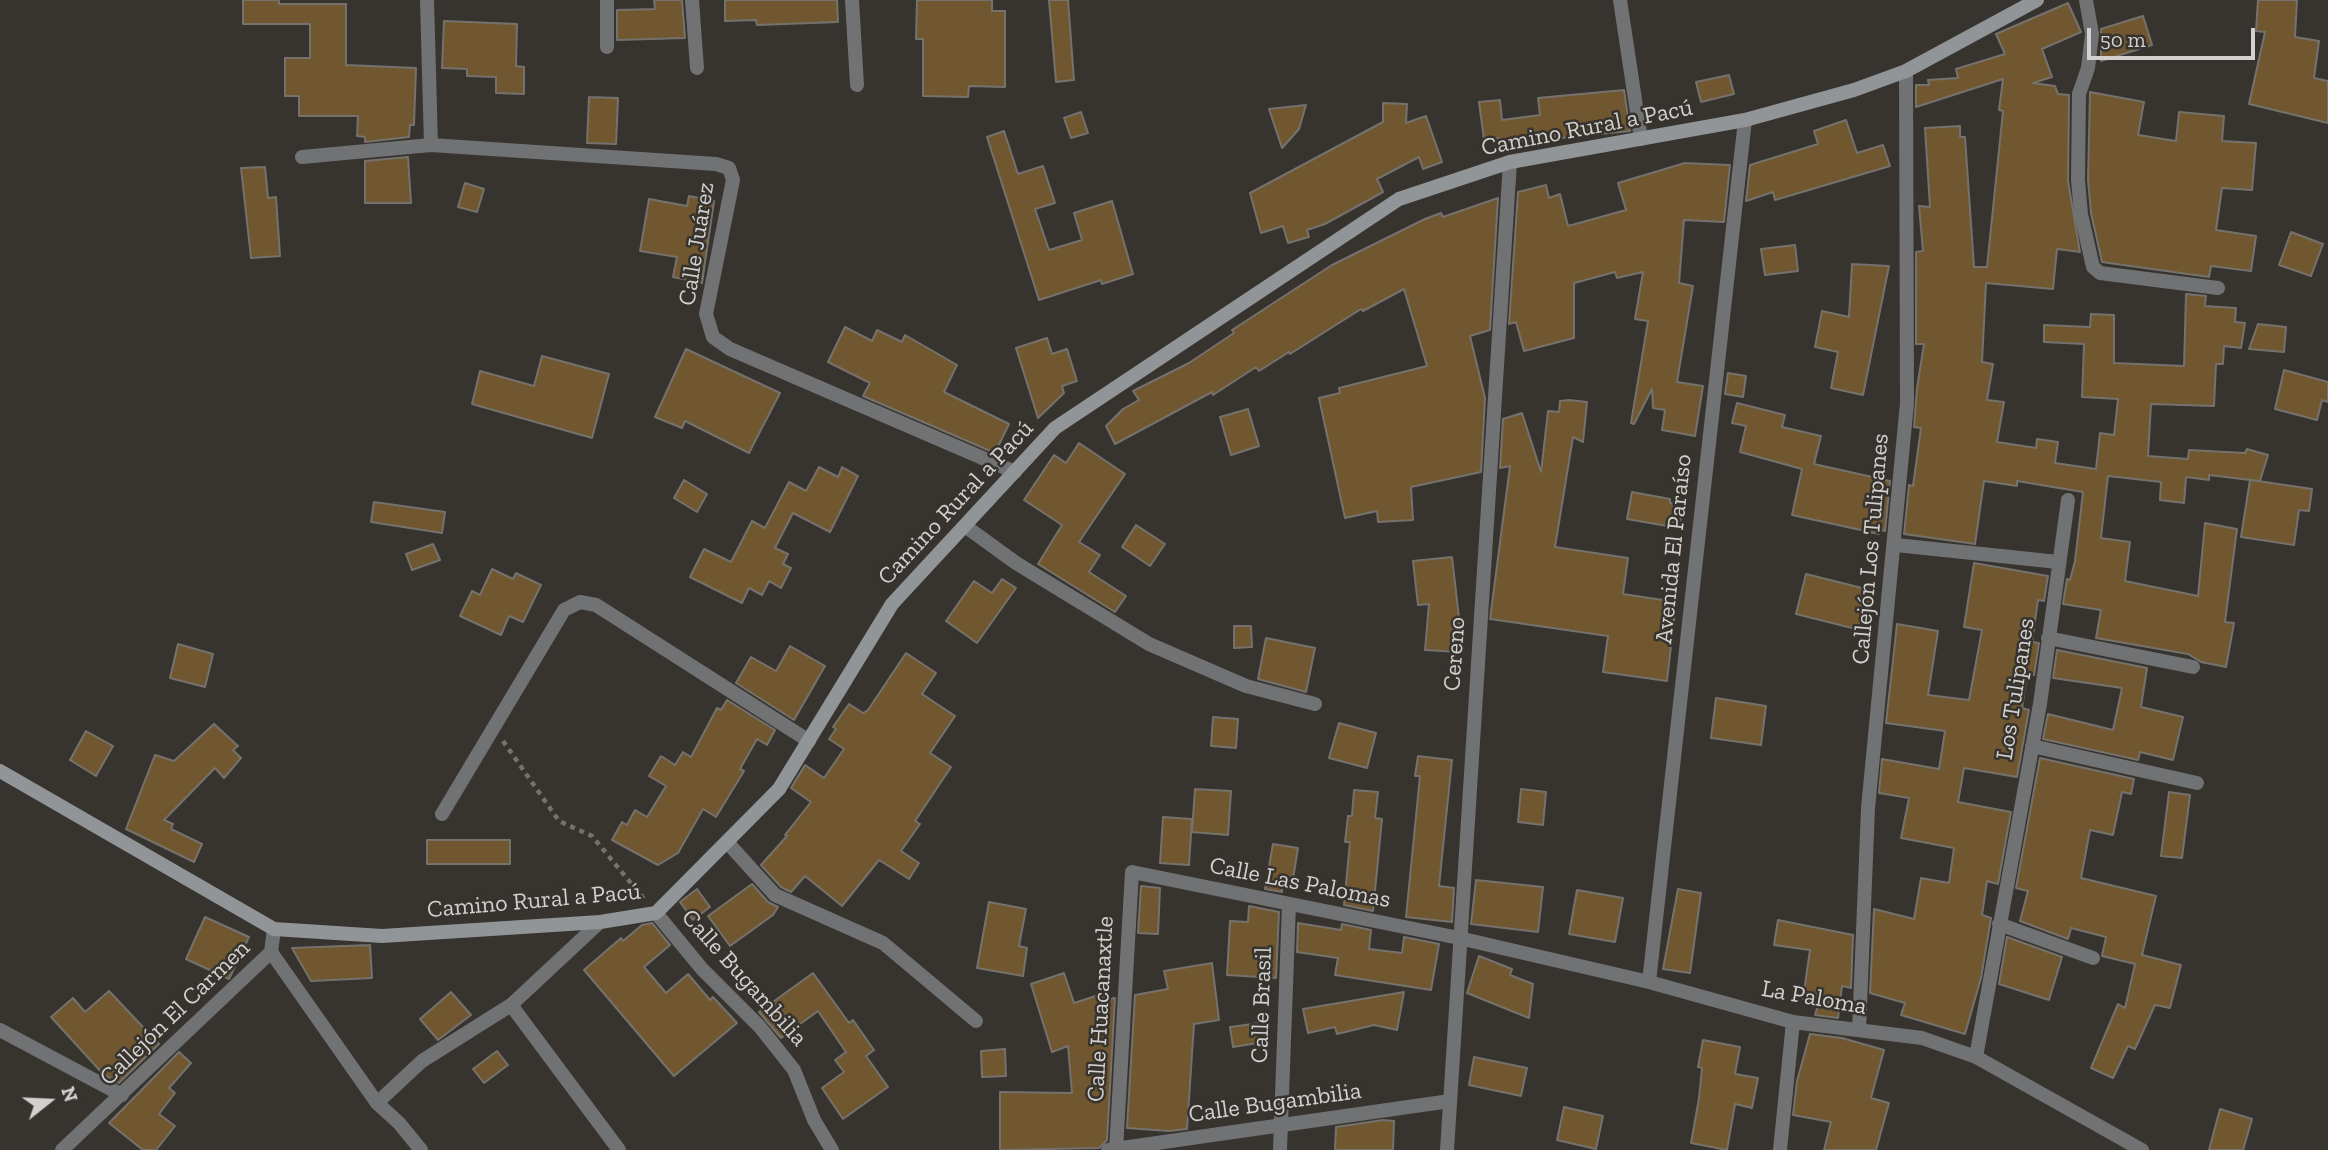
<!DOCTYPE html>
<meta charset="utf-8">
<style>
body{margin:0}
#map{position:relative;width:2328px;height:1150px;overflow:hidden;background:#37332f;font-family:"Zilla Slab",serif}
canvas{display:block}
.north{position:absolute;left:14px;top:1066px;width:70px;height:70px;-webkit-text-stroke:5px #37332f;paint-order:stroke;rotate:72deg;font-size:19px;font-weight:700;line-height:28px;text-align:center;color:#d3d1ce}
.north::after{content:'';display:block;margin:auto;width:24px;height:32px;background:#d3d1ce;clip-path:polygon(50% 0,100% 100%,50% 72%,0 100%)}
.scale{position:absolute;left:2087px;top:28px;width:168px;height:32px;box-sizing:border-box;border:4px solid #d3d1ce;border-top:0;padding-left:9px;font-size:21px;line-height:24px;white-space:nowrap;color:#d3d1ce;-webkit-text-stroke:5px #37332f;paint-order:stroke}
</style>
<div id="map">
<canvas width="2328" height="1150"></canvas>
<div class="north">N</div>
<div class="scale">50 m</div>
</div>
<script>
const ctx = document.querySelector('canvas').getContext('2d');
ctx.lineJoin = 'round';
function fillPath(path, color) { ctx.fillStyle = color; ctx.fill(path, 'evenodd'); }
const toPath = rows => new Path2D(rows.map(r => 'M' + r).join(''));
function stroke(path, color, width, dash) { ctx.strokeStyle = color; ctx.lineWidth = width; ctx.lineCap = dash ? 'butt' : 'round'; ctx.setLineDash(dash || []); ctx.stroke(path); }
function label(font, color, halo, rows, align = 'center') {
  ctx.font = font + ' "Zilla Slab",serif'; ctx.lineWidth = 5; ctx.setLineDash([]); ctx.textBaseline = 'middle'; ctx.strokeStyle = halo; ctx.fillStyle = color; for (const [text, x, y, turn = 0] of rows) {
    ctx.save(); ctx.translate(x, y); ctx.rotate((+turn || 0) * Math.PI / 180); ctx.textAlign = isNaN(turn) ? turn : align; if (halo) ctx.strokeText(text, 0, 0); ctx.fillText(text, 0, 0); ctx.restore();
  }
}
const building = toPath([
 [243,0,279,0,279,4,346,4,346,65,416,68,414,125,410,125,409,137,365,142,365,137,357,136,358,116,299,116,299,96,285,96,285,58,310,58,310,24,243,24,243,0],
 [654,0,682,0,685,38,617,40,617,10,655,9,654,0],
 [725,0,837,0,838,22,757,25,756,20,725,21,725,0],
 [917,0,992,0,992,11,1005,11,1005,87,969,86,968,97,923,96,923,39,916,39,917,0],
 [1049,0,1068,0,1074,80,1056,82,1049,0],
 [2258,0,2297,0,2295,37,2319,41,2314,78,2328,81,2328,123,2249,104,2265,32,2256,31,2258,0],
 [2068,3,2081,32,2042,49,2052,77,2033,83,2055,86,2058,94,2069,95,2068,181,2080,252,2057,249,2053,289,1986,283,1982,362,1993,364,1987,400,2004,402,1997,442,2036,448,2037,439,2058,442,2055,463,2096,469,2100,433,2114,435,2118,399,2082,397,2084,344,2044,342,2044,325,2090,327,2091,314,2114,315,2114,363,2184,366,2186,294,2206,296,2205,306,2236,308,2235,322,2245,323,2241,348,2224,346,2223,364,2216,364,2214,406,2151,404,2148,456,2188,459,2189,450,2245,453,2247,449,2268,455,2260,481,2251,480,2312,489,2309,511,2299,510,2294,545,2241,537,2250,480,2209,475,2209,480,2186,477,2184,503,2160,500,2161,482,2108,476,2101,538,2130,542,2125,581,2198,596,2205,523,2237,529,2225,622,2234,623,2226,667,2201,662,2188,654,2096,638,2101,610,2063,604,2067,579,2070,580,2075,561,2083,492,2017,481,2017,486,1984,481,1975,544,1904,534,1909,485,1913,486,1921,428,1914,427,1917,388,1924,344,1916,344,1916,252,1923,251,1919,206,1930,207,1925,128,1960,126,1960,137,1965,137,1974,267,1987,267,2003,111,1999,110,2003,79,1916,107,1916,85,1929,85,1928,80,1958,78,1956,69,2005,54,1996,34,2068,3],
 [2143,16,2152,45,2101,61,2101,29,2143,16],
 [444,21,517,24,516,66,524,67,524,94,496,93,496,77,467,76,467,69,442,68,444,21],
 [1729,75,1734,94,1701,102,1696,82,1729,75],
 [1624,90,1630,131,1501,144,1500,138,1484,140,1479,102,1500,100,1502,120,1540,115,1538,98,1624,90],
 [2090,92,2144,102,2138,135,2176,141,2179,112,2224,116,2222,141,2256,143,2252,190,2222,188,2216,230,2256,236,2251,271,2211,266,2209,277,2102,262,2091,213,2088,180,2090,92],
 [589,97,618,98,616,144,587,143,589,97],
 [1383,103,1407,104,1406,123,1426,116,1442,162,1423,169,1419,157,1377,179,1383,192,1325,224,1307,230,1309,237,1288,243,1283,226,1261,233,1250,193,1383,122,1383,103],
 [1306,105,1299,129,1282,148,1269,109,1306,105],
 [1081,112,1088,133,1071,138,1064,118,1081,112],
 [1846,120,1857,153,1883,145,1890,166,1775,200,1773,192,1746,201,1750,165,1818,144,1814,131,1846,120],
 [1004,131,1018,174,1043,166,1055,203,1035,209,1049,250,1082,240,1074,213,1112,201,1133,274,1102,284,1101,280,1039,300,987,137,1004,131],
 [408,157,411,203,365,203,365,161,408,157],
 [1685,163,1730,165,1724,222,1684,220,1679,283,1693,286,1677,382,1703,386,1695,436,1662,430,1665,410,1653,408,1652,389,1634,424,1631,423,1648,321,1635,319,1643,272,1617,278,1615,272,1574,283,1574,338,1524,351,1516,322,1509,324,1518,192,1546,185,1549,198,1560,194,1568,226,1626,210,1618,183,1685,163],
 [265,167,268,198,276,197,280,256,251,258,241,168,265,167],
 [465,183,484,189,477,212,458,207,465,183],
 [689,196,714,201,702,283,673,277,677,257,640,251,649,199,687,206,689,196],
 [1498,198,1490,330,1470,336,1485,398,1481,472,1411,487,1413,520,1378,522,1377,511,1345,518,1319,398,1340,393,1339,388,1427,366,1404,289,1363,311,1361,309,1290,354,1289,352,1259,371,1256,367,1213,395,1212,392,1115,444,1106,426,1123,409,1139,400,1133,391,1189,363,1234,333,1232,330,1332,265,1425,219,1441,213,1443,217,1498,198],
 [2291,232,2323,244,2311,276,2279,265,2291,232],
 [1795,245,1798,271,1765,275,1761,249,1795,245],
 [1852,264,1889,266,1863,395,1831,388,1838,352,1815,347,1822,311,1849,317,1852,264],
 [2258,324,2286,327,2284,352,2249,349,2258,324],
 [845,327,872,341,877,330,902,342,905,335,957,365,944,392,1009,424,995,453,863,396,870,383,828,362,845,327],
 [1047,338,1052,354,1067,349,1077,381,1062,386,1064,393,1038,418,1016,348,1047,338],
 [686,349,780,393,749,453,685,421,682,428,655,417,686,349],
 [542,356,609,374,592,438,472,404,480,371,534,386,542,356],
 [2284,370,2328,382,2328,402,2322,400,2317,420,2275,409,2284,370],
 [1728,373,1746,376,1743,397,1725,394,1728,373],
 [1569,400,1587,402,1583,442,1573,437,1555,547,1628,558,1623,594,1676,602,1667,681,1603,672,1608,636,1490,619,1510,466,1500,468,1503,419,1522,413,1541,472,1548,411,1559,412,1560,401,1569,400],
 [1737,403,1785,415,1782,427,1821,436,1814,464,1890,481,1885,531,1879,530,1879,534,1792,515,1802,469,1740,452,1746,426,1732,423,1737,403],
 [1248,409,1259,446,1231,455,1220,417,1248,409],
 [1079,443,1125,474,1079,542,1100,555,1089,572,1126,596,1115,612,1038,564,1062,525,1024,500,1054,455,1066,463,1079,443],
 [819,467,838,477,842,467,858,476,830,532,793,513,775,548,788,554,783,564,791,568,781,588,769,581,762,595,749,588,742,603,690,577,704,549,731,562,752,521,765,528,789,482,806,491,819,467],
 [684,480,707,494,697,512,674,498,684,480],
 [1632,492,1670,499,1670,503,1683,506,1679,528,1627,519,1632,492],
 [374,502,445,512,442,533,371,522,374,502],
 [1136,525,1165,544,1150,566,1122,547,1136,525],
 [433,544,440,560,412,570,406,554,433,544],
 [1452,557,1461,635,1459,652,1425,650,1429,604,1418,605,1413,561,1452,557],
 [1974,563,2048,576,2044,601,2038,600,2032,642,2039,643,2034,675,2027,674,2022,708,2029,710,2017,777,1964,768,1958,802,2011,812,1998,884,1987,881,1982,915,1991,918,1981,978,1965,1034,1901,1015,1905,1003,1870,993,1874,909,1914,919,1921,878,1949,883,1954,848,1901,838,1909,798,1879,793,1882,759,1939,769,1945,731,1886,723,1897,624,1938,631,1928,695,1969,700,1982,630,1964,627,1974,563],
 [492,569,513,579,516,573,541,585,523,622,509,616,501,635,460,616,472,591,480,595,492,569],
 [1806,574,1874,591,1864,631,1796,614,1806,574],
 [1002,579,1016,588,977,643,946,621,974,581,992,593,1002,579],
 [1234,626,1251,626,1252,647,1234,648,1234,626],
 [1266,638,1315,648,1306,692,1258,679,1266,638],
 [178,644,213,654,205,687,170,678,178,644],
 [790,646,825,666,794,720,736,683,751,657,776,671,790,646],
 [2057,650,2147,668,2141,707,2183,717,2173,760,2140,752,2138,760,2043,739,2048,714,2113,730,2122,688,2053,678,2057,650],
 [906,653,936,673,922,694,955,716,930,753,951,767,915,821,920,824,901,851,919,863,909,879,879,860,842,906,805,876,791,892,781,887,761,865,787,836,785,835,811,802,791,788,805,765,824,778,844,749,829,739,836,729,833,727,849,704,863,713,868,710,906,653],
 [1716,698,1766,706,1761,745,1711,738,1716,698],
 [727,700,775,730,767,745,757,739,740,769,744,771,716,817,703,809,678,853,658,865,612,840,622,822,627,825,635,810,647,817,666,786,649,776,661,756,675,765,683,752,691,757,717,708,721,710,727,700],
 [1213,717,1238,719,1236,748,1211,746,1213,717],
 [1339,723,1376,733,1367,768,1329,758,1339,723],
 [214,724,238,746,233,750,241,758,224,778,215,768,164,820,173,824,171,829,202,844,194,862,126,829,155,755,174,761,214,724],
 [86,731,113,746,96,776,70,760,86,731],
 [1418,756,1452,760,1439,886,1454,888,1452,922,1406,917,1420,776,1415,776,1418,756],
 [2040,758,2134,779,2131,794,2122,792,2113,835,2090,830,2081,878,2156,896,2142,955,2181,965,2170,1008,2155,1005,2135,1049,2128,1046,2113,1078,2091,1068,2118,1004,2125,1008,2135,964,2102,956,2106,937,2071,928,2068,939,2020,921,2028,891,2016,888,2040,758],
 [1195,789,1231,791,1228,835,1192,832,1195,789],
 [1521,789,1546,792,1543,825,1518,822,1521,789],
 [1354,790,1378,792,1375,818,1382,819,1373,911,1344,905,1350,842,1345,842,1348,816,1352,816,1354,790],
 [2169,792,2190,795,2182,858,2161,856,2169,792],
 [1163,817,1192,819,1189,865,1160,863,1163,817],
 [427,840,510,840,510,864,427,864,427,840],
 [1273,844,1298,848,1292,885,1282,883,1282,892,1265,889,1273,844],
 [1476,880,1543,887,1538,932,1471,924,1476,880],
 [752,884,768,902,778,907,773,915,730,946,708,916,752,884],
 [1141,886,1160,888,1158,934,1138,933,1141,886],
 [697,889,710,907,693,920,680,902,697,889],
 [1678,889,1701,893,1690,973,1663,969,1678,889],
 [1577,890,1623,898,1615,942,1569,934,1577,890],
 [989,902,1026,909,1019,946,1027,948,1023,976,977,968,989,902],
 [1249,906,1279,912,1276,978,1227,975,1230,921,1248,922,1249,906],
 [205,917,249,937,229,979,186,959,205,917],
 [1778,920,1853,935,1851,988,1842,986,1838,1018,1815,1015,1819,1001,1803,999,1810,950,1774,945,1778,920],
 [652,923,670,945,644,967,666,993,688,974,710,1000,713,997,737,1023,674,1076,584,970,621,938,623,941,642,925,652,923],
 [1298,923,1341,930,1342,924,1371,930,1369,949,1402,953,1404,937,1439,944,1431,990,1335,975,1338,958,1297,952,1298,923],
 [2007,937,2062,957,2049,1000,1999,984,2007,937],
 [370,945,372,978,311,981,292,948,370,945],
 [1479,956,1512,969,1510,975,1533,984,1529,1018,1467,993,1479,956],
 [1212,963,1219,1020,1194,1024,1187,1129,1169,1131,1127,1128,1135,995,1168,989,1164,971,1212,963],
 [813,973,849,1023,853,1020,874,1050,866,1056,888,1087,843,1119,822,1088,844,1072,835,1060,846,1052,818,1011,781,1038,759,1012,813,973],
 [1064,973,1074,1003,1108,992,1110,999,1115,998,1107,1140,1099,1148,1000,1150,1000,1092,1072,1093,1068,1046,1052,1052,1031,984,1064,973],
 [109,991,159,1044,119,1083,104,1075,51,1017,73,998,85,1012,109,991],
 [451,992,471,1015,438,1040,420,1019,451,992],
 [1404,992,1397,1030,1374,1025,1337,1034,1335,1027,1308,1033,1303,1009,1404,992],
 [1260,1023,1264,1042,1233,1047,1230,1027,1260,1023],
 [1810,1034,1842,1038,1884,1050,1871,1098,1889,1103,1876,1150,1824,1150,1831,1122,1793,1115,1797,1081,1810,1034],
 [1703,1040,1740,1047,1735,1074,1758,1078,1752,1108,1735,1104,1727,1150,1691,1143,1699,1098,1702,1068,1698,1067,1703,1040],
 [1005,1049,1006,1076,982,1077,981,1051,1005,1049],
 [497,1051,508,1065,484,1083,473,1069,497,1051],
 [179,1052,191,1063,169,1088,175,1093,159,1114,175,1126,156,1150,143,1150,109,1123,179,1052],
 [1474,1057,1527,1068,1521,1096,1469,1085,1474,1057],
 [1564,1107,1603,1116,1596,1149,1557,1140,1564,1107],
 [2220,1109,2252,1119,2243,1150,2209,1150,2220,1109],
 [1383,1120,1394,1121,1393,1150,1335,1150,1336,1127,1383,1120]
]);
fillPath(building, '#70572f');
stroke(building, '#75726d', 2);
stroke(toPath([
 [503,741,559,821,592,836,644,899]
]), '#75726e', 4.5, [5, 5]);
stroke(toPath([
 [427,0,431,145],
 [607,0,607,47],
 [692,0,697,68],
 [852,0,857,85],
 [1620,0,1641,139],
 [2086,0,2092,34,2088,68,2079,94,2078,180,2081,214,2093,267,2100,273,2218,288],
 [302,157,431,145,716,164,729,168,733,180,706,314,713,337,730,349,1015,472],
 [965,526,1016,563,1149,644,1246,686,1315,704],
 [1896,545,2058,562],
 [2048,638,2193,667],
 [2032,746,2197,783],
 [442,814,564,610,580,602,596,605,809,741],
 [727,842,775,895,883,943,976,1021],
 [656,913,702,969,760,1027,794,1070,814,1120,832,1150],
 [1999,924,2093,958],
 [271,952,377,1103,399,1123,421,1150],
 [1649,982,1745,120],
 [511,1005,619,1150],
 [0,1030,122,1095],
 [1859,1030,1868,808,1907,403,1906,71],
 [1976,1057,2040,704,2068,500],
 [377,1103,422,1061,511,1005,600,922],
 [62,1150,271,952,274,929],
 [1108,1150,1450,1101],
 [1116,1150,1132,872,1459,938,1649,982,1793,1022,1922,1038,1976,1057,2142,1150],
 [1280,1150,1289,904],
 [1447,1150,1510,162],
 [1780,1150,1793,1022]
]), '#707274', 14);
stroke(toPath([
 [0,771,274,929,382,936,600,922,656,913,779,789,892,604,1055,428,1399,199,1510,162,1745,120,1854,90,1906,71,2037,0]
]), '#919598', 14);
label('24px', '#d3d1ce', '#37332f', [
 ["Camino Rural a Pacú",1587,128,-11],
 ["Calle Juárez",697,244,-81],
 ["Camino Rural a Pacú",956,503,-47],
 ["Avenida El Paraíso",1674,549,-84],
 ["Callejón Los Tulipanes",1871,549,-85],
 ["Cereno",1455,654,-86],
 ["Los Tulipanes",2016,689,-81],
 ["Calle Las Palomas",1300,883,11],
 ["Camino Rural a Pacú",534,901,-5],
 ["Calle Bugambilia",744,978,48],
 ["La Paloma",1814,998,10],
 ["Calle Brasil",1262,1005,-88],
 ["Calle Huacanaxtle",1101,1009,-87],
 ["Callejón El Carmen",175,1013,-44],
 ["Calle Bugambilia",1275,1103,-8]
]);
</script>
